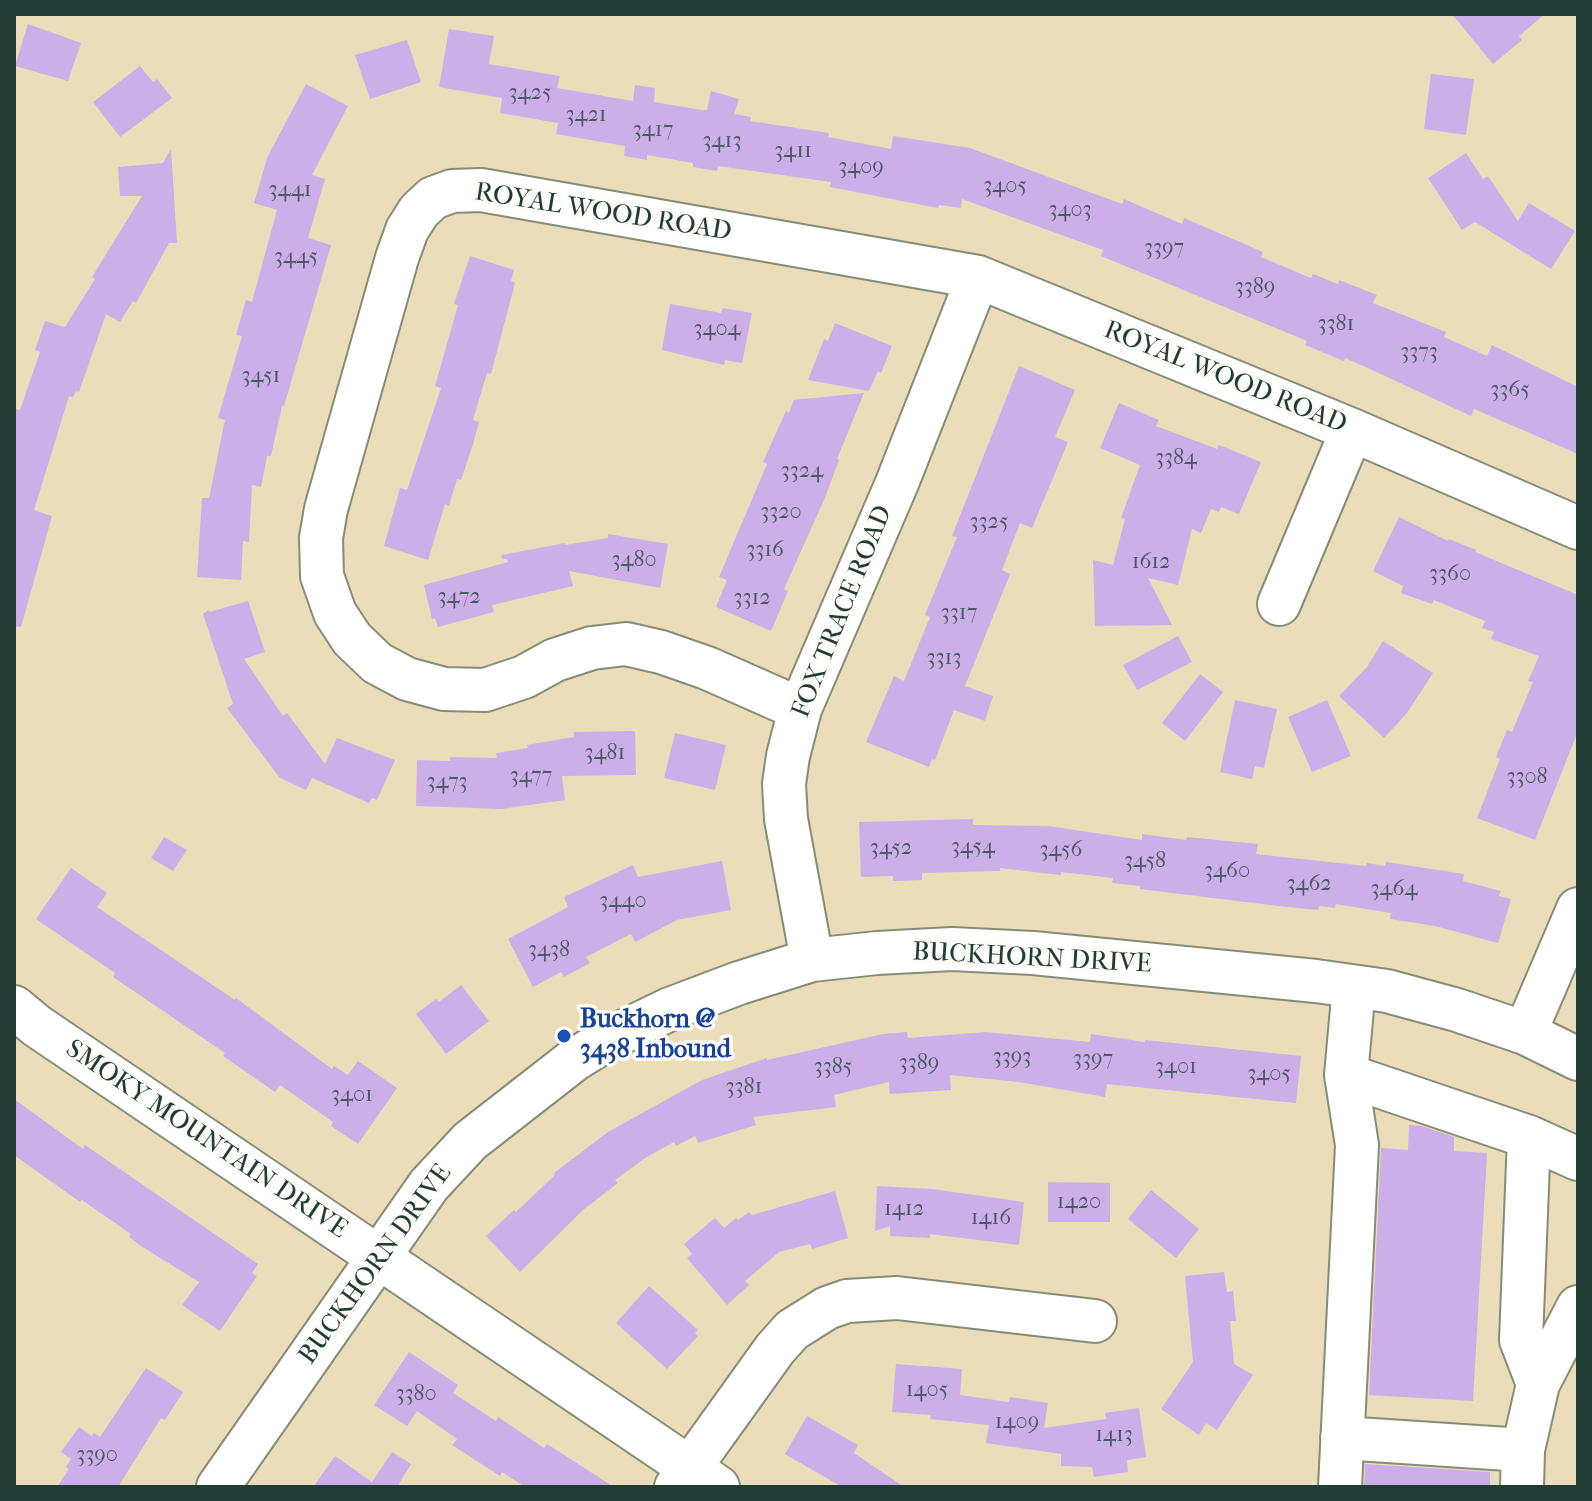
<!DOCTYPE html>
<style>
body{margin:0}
#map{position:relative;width:1592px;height:1501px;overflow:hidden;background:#ebddb9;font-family:"IM FELL French Canon",serif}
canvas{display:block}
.frame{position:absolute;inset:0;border:16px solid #1f3d34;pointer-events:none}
</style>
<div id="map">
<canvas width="1592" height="1501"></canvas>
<div class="frame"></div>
</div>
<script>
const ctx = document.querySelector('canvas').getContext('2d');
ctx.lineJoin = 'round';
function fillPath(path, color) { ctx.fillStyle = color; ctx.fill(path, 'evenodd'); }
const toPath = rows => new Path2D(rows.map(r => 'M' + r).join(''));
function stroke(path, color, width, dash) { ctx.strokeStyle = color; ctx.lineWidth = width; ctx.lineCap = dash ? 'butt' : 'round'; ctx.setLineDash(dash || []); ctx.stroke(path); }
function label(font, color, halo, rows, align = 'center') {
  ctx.font = font + ' "IM FELL French Canon",serif'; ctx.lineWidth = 7; ctx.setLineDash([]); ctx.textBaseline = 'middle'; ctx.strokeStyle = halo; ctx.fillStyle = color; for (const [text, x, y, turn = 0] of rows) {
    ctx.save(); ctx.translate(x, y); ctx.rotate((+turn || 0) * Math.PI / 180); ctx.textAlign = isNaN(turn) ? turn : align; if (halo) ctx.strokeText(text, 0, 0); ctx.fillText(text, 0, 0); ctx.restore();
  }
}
fillPath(toPath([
 [1452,14,1545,14,1519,36,1522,40,1493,64],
 [28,24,81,43,68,81,15,66],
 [449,29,494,36,489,64,560,76,557,88,633,101,635,85,655,88,654,102,702,110,707,110,711,91,739,99,734,114,751,117,750,121,829,133,828,137,891,149,893,136,970,148,1122,204,1124,199,1182,224,1184,218,1263,252,1261,257,1311,278,1313,274,1338,284,1339,280,1377,295,1373,303,1446,332,1444,337,1487,356,1492,345,1578,387,1578,454,1474,409,1471,416,1370,369,1345,358,1344,361,1305,345,1307,341,1101,256,1103,250,962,199,961,208,939,205,938,208,830,187,831,182,718,166,717,171,693,167,693,163,647,155,647,160,624,156,625,146,556,134,558,123,500,113,502,98,439,87],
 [407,40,421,82,370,99,355,55],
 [140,66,153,82,157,79,172,98,120,137,93,102],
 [1431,74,1474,79,1466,135,1424,129],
 [306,84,348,106,312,175,325,179,308,238,331,245,284,406,282,406,271,456,267,456,261,487,252,485,249,542,243,541,241,580,197,577,202,498,209,498,225,420,218,418,242,336,236,335,246,300,252,302,277,210,254,203,267,158],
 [171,149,177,243,169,243,136,303,133,301,120,322,106,314,79,392,76,391,73,397,69,396,34,510,52,516,21,627,14,626,14,409,20,410,40,352,35,350,45,321,65,327,95,279,92,277,142,196,120,196,118,167,163,163],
 [1466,153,1483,179,1488,176,1518,221,1529,203,1575,231,1551,269,1475,222,1462,230,1428,178],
 [470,256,514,270,511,281,515,283,491,374,487,373,473,420,479,422,473,444,461,480,457,479,449,506,445,504,428,560,384,546,400,488,407,490,441,388,435,386,458,305,454,304],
 [670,304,721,313,723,308,752,313,742,363,725,360,724,365,662,350],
 [835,323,892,346,881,373,878,371,869,391,808,380,824,339,828,341],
 [1019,366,1075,390,1055,437,1068,442,1032,528,1020,523,1002,570,1010,574,965,686,993,696,985,721,954,710,935,760,932,759,929,767,866,742,894,676,904,681,930,617,925,615,957,537,952,536],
 [864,393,837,459,839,460,824,500,784,589,788,591,771,631,716,607,727,580,719,577,767,464,763,462,786,411,789,413,794,400],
 [1119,403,1159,420,1156,426,1217,449,1219,445,1261,462,1239,514,1221,507,1219,512,1211,509,1201,533,1192,529,1178,585,1148,578,1172,625,1095,626,1093,560,1113,565,1125,519,1121,518,1140,465,1100,448],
 [1399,517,1448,541,1449,539,1476,550,1475,552,1578,595,1578,731,1535,840,1477,818,1500,759,1496,757,1507,730,1512,732,1533,682,1528,681,1539,656,1491,639,1494,632,1482,628,1485,621,1434,600,1432,604,1401,593,1403,586,1373,571],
 [608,534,668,544,660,588,569,571,573,586,492,605,494,612,438,627,435,618,432,619,424,585,508,562,507,559,501,558,502,555,565,543,565,545,608,538],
 [248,601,265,652,244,659,283,716,287,713,325,764,337,738,395,760,377,800,372,798,369,803,312,778,306,790,280,778,227,708,233,704,203,614,208,610,210,612],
 [1178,636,1192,662,1137,690,1123,665],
 [1383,641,1433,673,1407,713,1384,738,1339,696,1367,667],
 [1200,674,1223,692,1185,741,1162,723],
 [1235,700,1277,709,1264,768,1255,766,1252,779,1220,772],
 [1327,700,1351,756,1312,772,1288,717],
 [635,731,636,775,562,776,565,800,501,809,416,806,417,760,450,761,450,757,497,758,496,753,528,748,527,745,574,737,574,732],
 [675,733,726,745,715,790,664,778],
 [973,819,973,825,1048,826,1142,840,1142,834,1186,840,1187,837,1258,844,1256,854,1366,866,1367,863,1385,866,1386,862,1464,874,1463,881,1501,891,1499,896,1511,899,1498,943,1435,926,1390,919,1391,913,1336,904,1335,908,1319,906,1318,910,1278,906,1140,889,1140,886,1112,883,1113,878,1061,872,1061,875,1000,868,1000,871,922,873,922,880,893,881,893,876,861,877,859,822],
 [164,837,187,850,173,871,151,858],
 [722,861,731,910,677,920,635,942,631,934,586,957,590,963,564,977,561,972,533,987,508,939,568,907,564,897,633,865,638,877],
 [71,868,107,893,97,907,235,1000,236,998,332,1069,334,1066,348,1075,358,1061,397,1088,358,1144,331,1126,333,1122,280,1085,275,1092,223,1056,225,1053,113,977,115,973,36,919],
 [461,985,489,1021,446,1054,416,1014,436,999,439,1002],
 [907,1032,908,1038,986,1032,1090,1042,1091,1034,1145,1042,1145,1040,1301,1056,1296,1103,1107,1084,1105,1097,1019,1082,950,1075,951,1090,890,1094,889,1082,834,1095,836,1107,753,1117,756,1125,698,1143,695,1136,676,1146,674,1142,645,1158,615,1180,618,1183,583,1210,520,1272,486,1236,514,1210,516,1212,555,1175,554,1173,608,1132,702,1080,767,1058,767,1060,883,1034],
 [14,1099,83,1149,85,1145,258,1264,252,1273,257,1276,220,1331,182,1305,199,1282,141,1246,129,1237,131,1234,82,1200,80,1202,14,1155],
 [1409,1125,1422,1126,1454,1137,1454,1151,1487,1153,1473,1401,1369,1395,1381,1148,1408,1150],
 [1048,1182,1110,1183,1110,1222,1048,1222],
 [877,1186,932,1189,1024,1202,1019,1245,930,1234,930,1238,890,1236,890,1226,875,1231],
 [1151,1190,1199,1229,1176,1258,1128,1219],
 [835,1191,848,1238,812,1249,810,1244,779,1252,745,1281,749,1285,727,1305,687,1258,692,1254,684,1244,715,1218,724,1228,736,1218,738,1220,749,1212,752,1215],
 [1224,1272,1227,1292,1233,1291,1236,1321,1230,1321,1234,1364,1253,1375,1217,1430,1206,1423,1199,1435,1161,1409,1193,1362,1185,1276],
 [649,1286,698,1330,695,1333,698,1336,667,1369,616,1323],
 [409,1352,458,1385,453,1393,496,1421,498,1417,544,1448,547,1444,614,1487,525,1487,502,1472,500,1476,452,1445,457,1439,417,1411,407,1426,374,1405],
 [896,1364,962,1369,960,1395,1009,1402,1010,1397,1048,1403,1044,1428,1106,1419,1105,1413,1139,1408,1146,1457,1127,1460,1128,1472,1094,1477,1092,1467,1061,1466,1061,1454,986,1443,989,1425,930,1419,931,1415,892,1412],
 [146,1368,183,1392,165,1420,161,1418,118,1487,57,1487,69,1469,66,1467,71,1459,61,1452,79,1427,92,1436,94,1433,100,1437],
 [807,1416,858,1445,854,1453,904,1487,842,1487,785,1454],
 [392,1452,411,1464,397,1487,313,1487,335,1456,372,1482],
 [1365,1464,1490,1472,1490,1487,1364,1487]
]), '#ccaee9');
const minor = toPath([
 [1279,604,1352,430],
 [800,709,707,668,661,652,626,644,592,648,555,660,524,677,485,690,444,689,407,679,377,663,352,639,335,613,322,576,321,538,326,509,397,258,407,230,419,211,433,198,452,191,481,190,978,277,1352,430,1578,528],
 [812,960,786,819,784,784,788,756,800,709,897,483,978,277],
 [14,1007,37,1026,718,1487],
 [1525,1033,1578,909],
 [1346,1075,1529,1137,1578,1159],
 [1529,1137,1521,1340,1538,1384],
 [1342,1438,1523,1450],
 [218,1487,429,1185,470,1141,574,1060,608,1039,670,1009,739,983,812,960,877,953,952,949,1033,953,1316,981,1387,991,1457,1010,1525,1033,1578,1059],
 [676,1487,775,1349,792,1330,827,1308,847,1301,897,1298,1095,1321],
 [1340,1487,1357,1145,1346,1075,1354,987],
 [1522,1487,1523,1450,1538,1384,1578,1307]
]);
stroke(minor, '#858d76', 46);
stroke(minor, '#fff', 42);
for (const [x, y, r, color] of [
 [564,1036,8,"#1a4fb4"]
]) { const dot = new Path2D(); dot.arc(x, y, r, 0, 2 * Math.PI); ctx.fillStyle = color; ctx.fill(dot); stroke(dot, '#fdfcf7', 3); }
label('22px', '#4a5961', null, [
 ["3425",530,94],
 ["3421",586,116],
 ["3417",653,131],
 ["3413",722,142],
 ["3411",793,152],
 ["3409",861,168],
 ["3405",1005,187],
 ["3441",290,191],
 ["3403",1070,211],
 ["3397",1164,249],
 ["3445",296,258],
 ["3389",1255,288],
 ["3381",1336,325],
 ["3404",717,330],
 ["3373",1419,353],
 ["3451",261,377],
 ["3365",1510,391],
 ["3384",1176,459],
 ["3324",802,472],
 ["3320",781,513],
 ["3325",989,523],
 ["3316",765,551],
 ["3480",634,561],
 ["1612",1151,563],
 ["3360",1450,575],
 ["3472",459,598],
 ["3312",752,599],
 ["3317",959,614],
 ["3313",944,659],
 ["3481",605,754],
 ["3477",531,777],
 ["3308",1527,778],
 ["3473",447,783],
 ["3454",973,848],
 ["3452",891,849],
 ["3456",1061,851],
 ["3458",1145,862],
 ["3460",1227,872],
 ["3462",1309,885],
 ["3464",1394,890],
 ["3440",623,902],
 ["3438",549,951],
 ["3393",1012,1058],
 ["3397",1093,1060],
 ["3389",919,1064],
 ["3385",833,1068],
 ["3401",1176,1068],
 ["3405",1269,1075],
 ["3381",744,1088],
 ["3401",352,1096],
 ["1420",1079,1203],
 ["1412",904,1210],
 ["1416",991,1219],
 ["1405",927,1391],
 ["3380",416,1395],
 ["1409",1017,1423],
 ["1413",1114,1436],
 ["3390",97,1456]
]);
label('26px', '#1f3d34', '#fdfcf7', [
 ["ROYAL WOOD ROAD",603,213,9],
 ["ROYAL WOOD ROAD",1225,378,22],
 ["FOX TRACE ROAD",843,612,-68],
 ["BUCKHORN DRIVE",1032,959,3],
 ["SMOKY MOUNTAIN DRIVE",206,1140,34],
 ["BUCKHORN DRIVE",376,1265,-54]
]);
label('bold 26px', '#164399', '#fdfcf7', [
 ["Buckhorn @",580,1021],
 ["3438 Inbound",580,1051]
], 'left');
</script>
